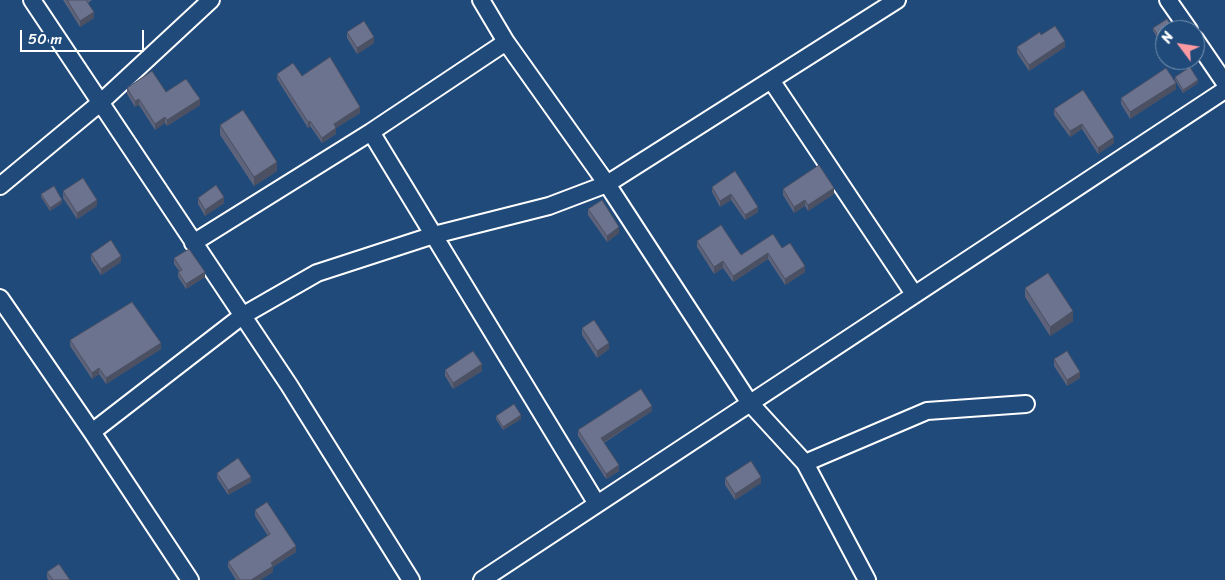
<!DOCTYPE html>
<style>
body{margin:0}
#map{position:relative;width:1225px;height:580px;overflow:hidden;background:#1f4a7a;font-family:Sriracha,sans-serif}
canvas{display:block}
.north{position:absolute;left:1155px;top:20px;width:50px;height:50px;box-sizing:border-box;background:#1f4a7a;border:1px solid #7992af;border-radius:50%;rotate:301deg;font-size:14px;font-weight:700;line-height:20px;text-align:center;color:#fff}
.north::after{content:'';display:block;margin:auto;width:18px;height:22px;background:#ff9aa2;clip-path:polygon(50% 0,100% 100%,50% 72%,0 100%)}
.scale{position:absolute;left:20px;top:30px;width:124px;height:22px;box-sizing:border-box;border:2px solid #fff;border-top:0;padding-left:6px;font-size:15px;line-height:18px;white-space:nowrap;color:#fff;-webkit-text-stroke:4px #1f4a7a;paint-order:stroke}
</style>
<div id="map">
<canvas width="1225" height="580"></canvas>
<div class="north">N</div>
<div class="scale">50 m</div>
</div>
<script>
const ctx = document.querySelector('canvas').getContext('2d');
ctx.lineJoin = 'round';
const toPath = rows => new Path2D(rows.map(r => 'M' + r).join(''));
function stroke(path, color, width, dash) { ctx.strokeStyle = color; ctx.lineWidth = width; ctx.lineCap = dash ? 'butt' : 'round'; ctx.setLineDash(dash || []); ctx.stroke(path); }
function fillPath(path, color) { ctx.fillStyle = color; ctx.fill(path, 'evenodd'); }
const minor = toPath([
 [32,0,289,385,411,580],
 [481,0,506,42,607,184,749,402,805,463,867,580],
 [1168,0,1189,30],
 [1195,39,1225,83],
 [771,80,914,294],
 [371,132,597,504],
 [0,186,100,103,211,0],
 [193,243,371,132,506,42],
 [0,298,92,432,190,580],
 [92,432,242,316,317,273,434,235,549,206,607,184,897,0],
 [805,463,927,411,1026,404],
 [482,580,1225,90]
]);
stroke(minor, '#fff', 20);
stroke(minor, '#1f4a7a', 16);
fillPath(toPath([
 [63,0,92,0,88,3,94,18,80,27],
 [1153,28,1165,30,1165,49,1153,31],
 [347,32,374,43,357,54,347,38],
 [1041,35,1065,47,1029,71,1017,53,1017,47],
 [277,74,302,76,360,113,336,128,336,134,322,143,310,126,308,128,277,79],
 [1175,77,1198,83,1183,93,1175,80],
 [127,88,166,92,200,105,167,126,165,123,155,130,139,105,135,107,127,94],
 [1176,89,1130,119,1121,104,1121,98],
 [1083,90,1114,143,1098,154,1082,129,1070,137,1054,115,1054,109],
 [220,125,277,171,254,186,220,135],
 [735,171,758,212,745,220,731,200,720,207,712,192,712,187],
 [783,189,834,194,808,211,805,206,794,213,783,195],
 [63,191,97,206,77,219,63,198],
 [41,194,62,203,50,211,41,197],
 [198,198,224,203,205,216,198,204],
 [588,209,619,233,607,242,588,215],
 [697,241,741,255,782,248,805,272,785,285,768,259,733,282,723,268,714,274,697,247],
 [91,254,121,262,101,275,91,260],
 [174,258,205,277,186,289,178,277,178,272,179,271,174,264],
 [1025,288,1073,321,1050,336,1025,297],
 [582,328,609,349,597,358,582,335],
 [70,340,161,349,106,384,99,374,92,379,70,346],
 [1054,359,1080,378,1067,386,1054,366],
 [445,370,482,371,453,389,445,376],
 [652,411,604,443,619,471,606,479,578,436,578,430],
 [496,416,521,419,503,430,496,419],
 [217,473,251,482,228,495,217,478],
 [725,478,761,483,735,500,725,485],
 [255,510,296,552,273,567,273,572,260,580,236,580,228,567,228,562,268,536,255,516],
 [47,572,70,580,48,580,47,578]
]), '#5d637a');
fillPath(toPath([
 [94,12,94,18,80,27,80,21],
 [374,37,374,43,357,54,357,48],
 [1065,41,1065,47,1029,71,1029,65],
 [1198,80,1198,83,1183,93,1183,90],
 [1176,83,1176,89,1130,119,1130,112],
 [139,99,139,105,135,107,135,101],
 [200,99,200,105,167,126,167,120],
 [360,107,360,113,336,128,336,134,322,143,322,138,334,124],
 [165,117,165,123,155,130,155,124],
 [310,121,310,126,308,128,308,122],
 [1082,124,1082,129,1070,137,1070,131],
 [1114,137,1114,143,1098,154,1098,148],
 [277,162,277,171,254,186,254,177],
 [834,188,834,194,808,211,808,205],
 [731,194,731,200,720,207,720,201],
 [224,197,224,203,205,216,205,210],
 [62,200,62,203,50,211,50,208],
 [97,200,97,206,77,219,77,213],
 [805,200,805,206,794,213,794,207],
 [758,207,758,212,745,220,745,215],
 [619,227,619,233,607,242,607,236],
 [768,253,768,259,733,282,733,276],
 [121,256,121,262,101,275,101,269],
 [723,261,723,268,714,274,714,267],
 [805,266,805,272,785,285,785,279],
 [205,272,205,277,186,289,186,284],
 [1073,311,1073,321,1050,336,1050,327],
 [161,343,161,349,106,384,106,378],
 [609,343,609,349,597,358,597,351],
 [482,364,482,371,453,389,453,383],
 [99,368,99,374,92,379,92,373],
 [1080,372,1080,378,1067,386,1067,380],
 [652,406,652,411,601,444,601,438],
 [521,415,521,419,503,430,503,427],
 [619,465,619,471,606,479,606,474],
 [251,477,251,482,228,495,228,490],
 [761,477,761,483,735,500,735,494],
 [296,546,296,552,273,567,273,572,260,580,251,580,271,563]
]), '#4c5063');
const building = toPath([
 [67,0,86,0,94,12,80,21,67,0],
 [1167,19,1174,30,1165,30,1165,46,1153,28,1167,19],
 [364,21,374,37,357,48,347,32,364,21],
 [1055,26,1065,41,1029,65,1017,47,1040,32,1041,35,1055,26],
 [330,57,360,107,334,124,336,128,322,138,310,121,308,122,277,74,293,63,302,76,330,57],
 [1190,67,1198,80,1183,90,1175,77,1190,67],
 [1166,68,1176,83,1130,112,1121,98,1166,68],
 [152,71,166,92,186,79,200,99,167,120,165,117,155,124,139,99,135,101,127,88,152,71],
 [1083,90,1114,137,1098,148,1082,124,1070,131,1054,109,1083,90],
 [243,110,277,162,254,177,220,125,243,110],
 [819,165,834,188,808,205,805,200,794,207,783,189,819,165],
 [735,171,758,207,745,215,731,194,720,201,712,187,735,171],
 [83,178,97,200,77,213,63,191,83,178],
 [216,185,224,197,205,210,198,198,216,185],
 [54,186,62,200,50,208,41,194,54,186],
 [602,200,619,227,607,236,588,209,602,200],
 [721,225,741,255,773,234,782,248,790,243,805,266,785,279,768,253,733,276,723,261,714,267,697,241,721,225],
 [111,240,121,256,101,269,91,254,111,240],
 [189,249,205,272,186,284,178,272,182,270,174,258,189,249],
 [1048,273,1073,311,1050,327,1025,288,1048,273],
 [132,302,161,343,106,378,99,368,92,373,70,340,132,302],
 [594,320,609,343,597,351,582,328,594,320],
 [473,351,482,364,453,383,445,370,473,351],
 [1067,351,1080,372,1067,380,1054,359,1067,351],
 [641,389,652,406,601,438,619,465,606,474,578,430,641,389],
 [514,404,521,415,503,427,496,416,514,404],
 [238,458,251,477,228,490,217,473,238,458],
 [751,461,761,477,735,494,725,478,751,461],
 [267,502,296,546,271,563,273,566,251,580,240,580,228,562,270,534,255,510,267,502],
 [59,564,70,580,53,580,47,572,59,564]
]);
fillPath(building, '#6c738e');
stroke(building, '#4c5063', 1);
</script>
